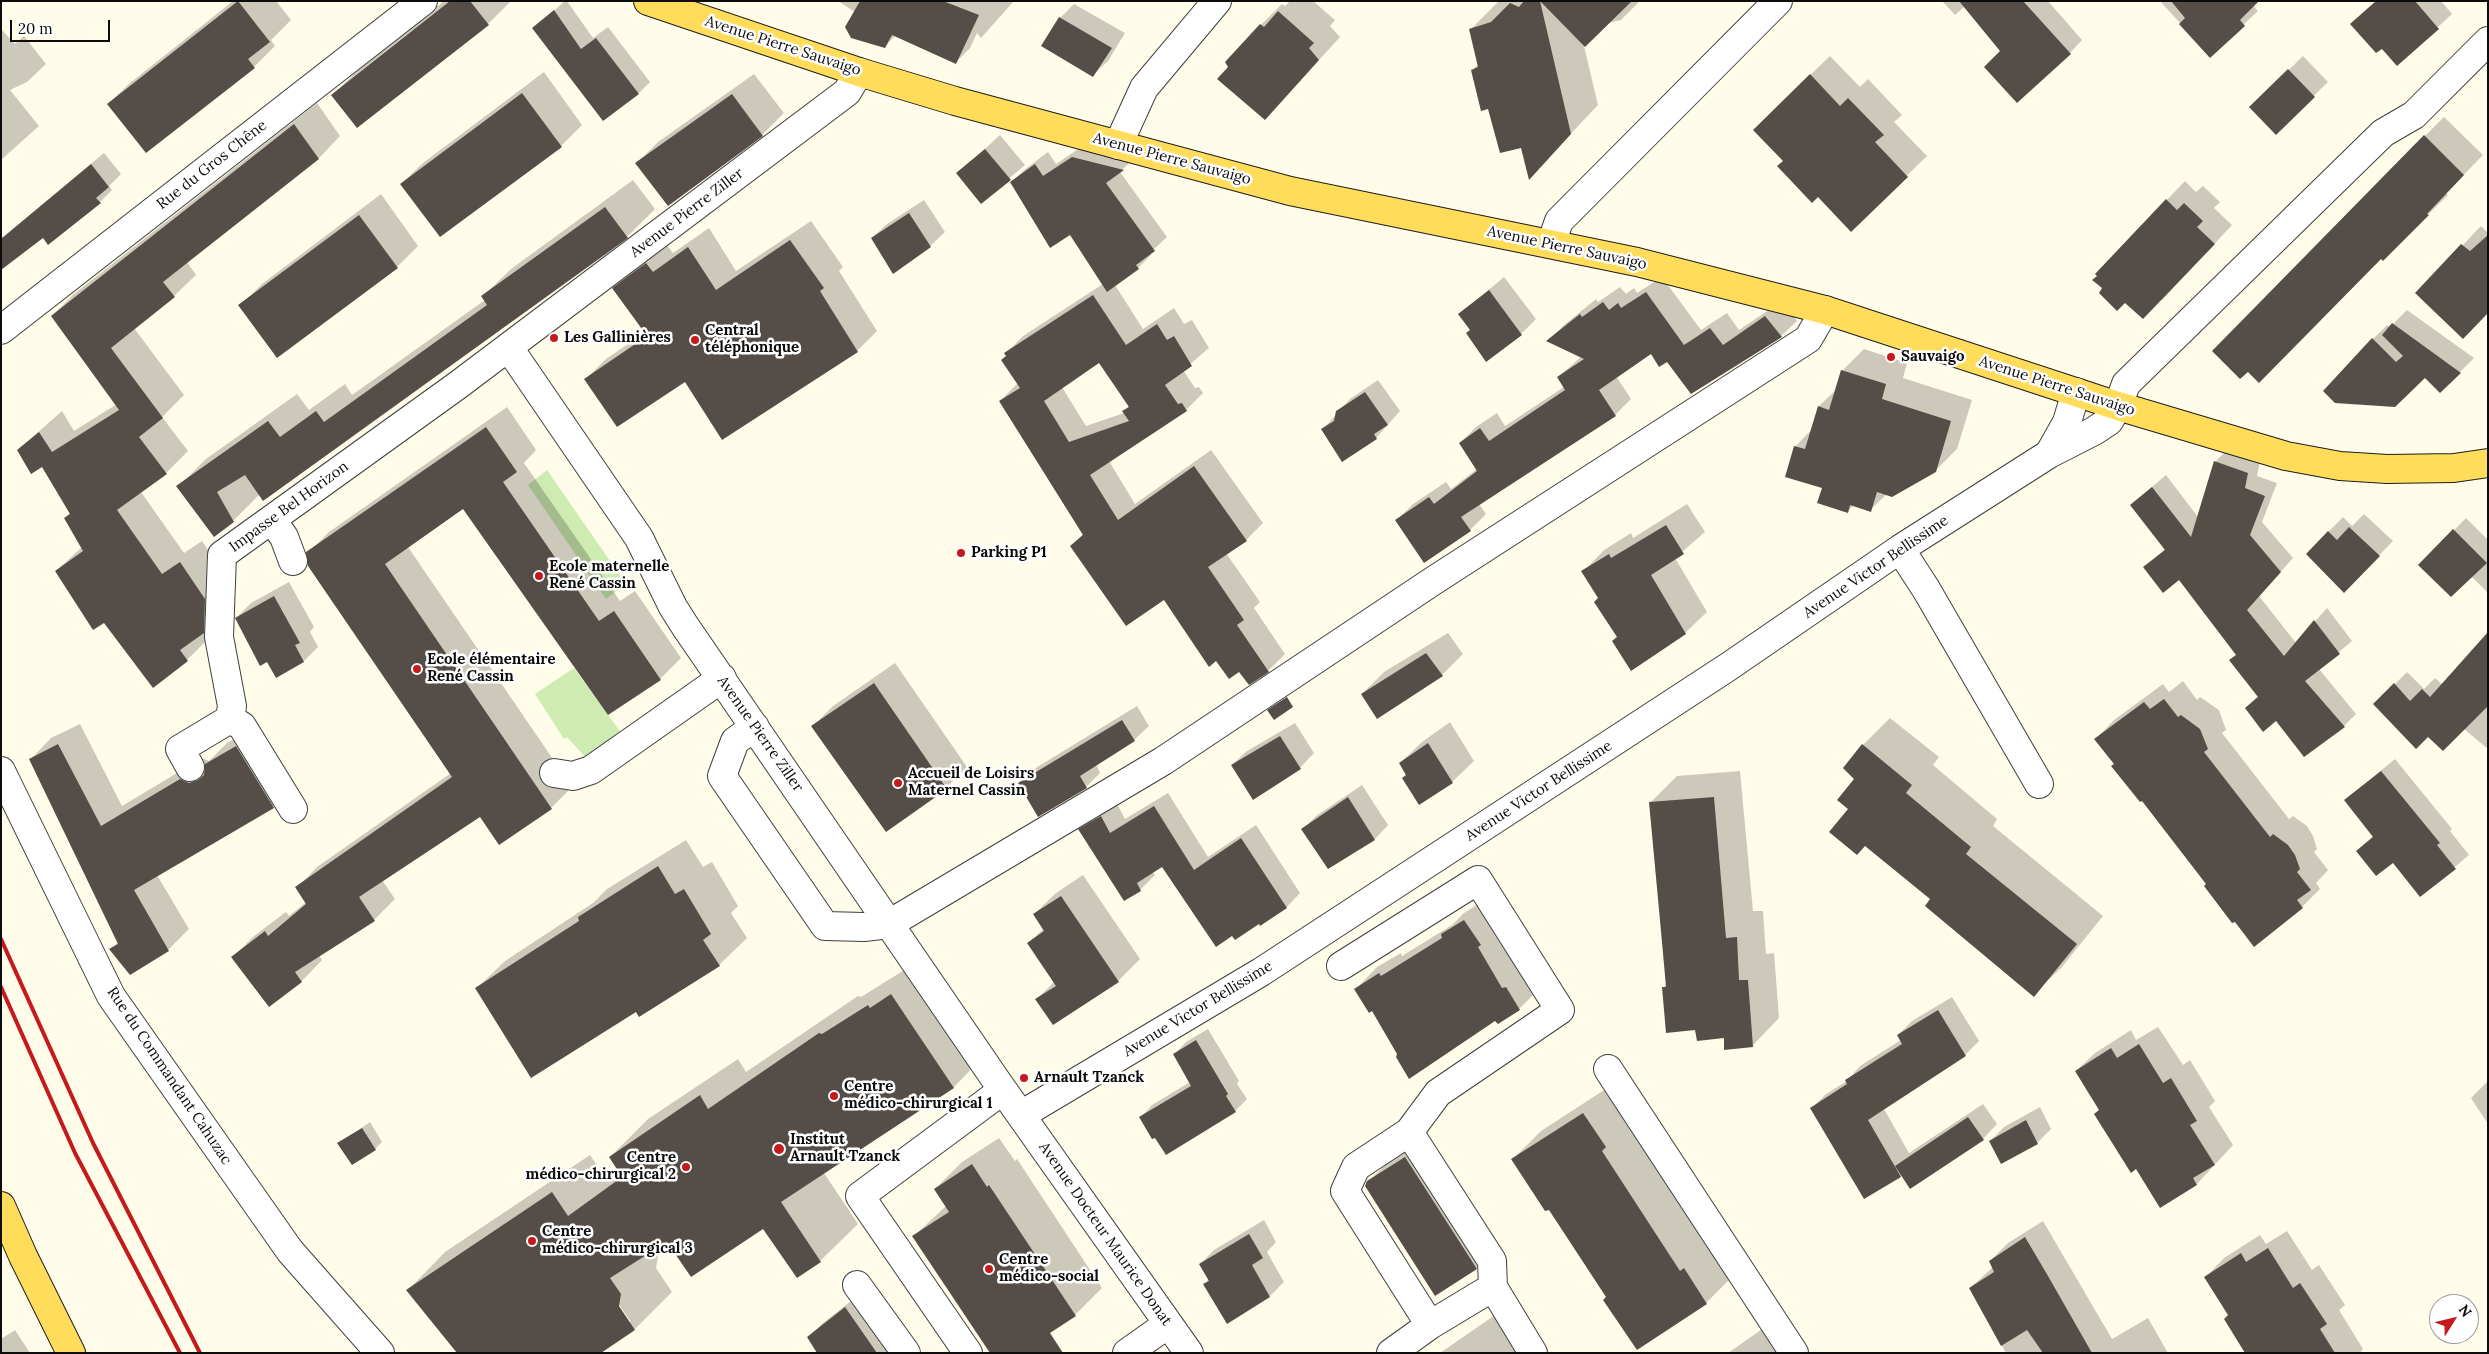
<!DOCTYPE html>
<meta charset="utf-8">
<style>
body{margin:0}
#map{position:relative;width:2489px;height:1354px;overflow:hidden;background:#fffcea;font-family:Lora,serif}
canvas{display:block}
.frame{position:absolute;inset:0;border:2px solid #0c0c0c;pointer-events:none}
.north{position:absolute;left:2429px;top:1294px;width:50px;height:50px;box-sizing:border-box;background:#fff;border:1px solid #9e9e9e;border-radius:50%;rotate:54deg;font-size:14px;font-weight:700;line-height:20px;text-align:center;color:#0c0c0c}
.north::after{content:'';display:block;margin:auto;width:18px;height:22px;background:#c51a1d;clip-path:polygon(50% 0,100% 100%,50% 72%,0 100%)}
.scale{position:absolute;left:10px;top:20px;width:100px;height:22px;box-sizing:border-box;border:2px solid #0c0c0c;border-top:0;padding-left:6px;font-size:15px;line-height:18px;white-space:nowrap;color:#0c0c0c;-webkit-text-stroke:4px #fff;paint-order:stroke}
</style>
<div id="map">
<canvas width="2489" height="1354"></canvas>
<div class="frame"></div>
<div class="north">N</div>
<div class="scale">20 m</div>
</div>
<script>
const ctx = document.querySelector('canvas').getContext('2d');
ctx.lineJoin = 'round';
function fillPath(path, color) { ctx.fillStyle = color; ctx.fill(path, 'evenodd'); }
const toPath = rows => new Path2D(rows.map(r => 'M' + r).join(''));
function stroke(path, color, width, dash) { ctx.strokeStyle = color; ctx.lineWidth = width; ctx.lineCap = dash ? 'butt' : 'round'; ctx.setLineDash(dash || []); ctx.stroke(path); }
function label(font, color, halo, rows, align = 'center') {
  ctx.font = font + ' Lora,serif'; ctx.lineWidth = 5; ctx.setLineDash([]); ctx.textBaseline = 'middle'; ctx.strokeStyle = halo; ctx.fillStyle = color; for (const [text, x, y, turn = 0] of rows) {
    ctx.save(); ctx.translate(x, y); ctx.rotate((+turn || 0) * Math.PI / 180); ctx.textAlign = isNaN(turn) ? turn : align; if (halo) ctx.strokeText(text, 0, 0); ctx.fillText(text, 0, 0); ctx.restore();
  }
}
fillPath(toPath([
 [547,470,626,584,606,599,528,485],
 [574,668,622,734,586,758,567,737,564,739,535,694]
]), '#ceecb1');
fillPath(toPath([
 [233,1,276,1,291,20,271,40,275,46,254,67,108,104,130,83],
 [444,1,511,1,488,24,333,95,361,67],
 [565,1,567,1,593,38,608,27,650,82,639,93,603,119,534,28],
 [838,1,1014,1,981,38,977,33,970,48,956,62,896,35,884,47,855,12],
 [1290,1,1313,1,1335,20,1330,26,1340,37,1265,119,1261,25,1282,4,1285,6],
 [1499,1,1640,1,1621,20,1608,23,1584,46,1598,105,1530,177,1522,147,1489,108,1473,70,1478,64,1471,29],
 [1942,1,2048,1,2082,40,2070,53,2002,51,1965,6,1955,15],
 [2160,1,2249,1,2258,11,2210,56],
 [2376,1,2441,1,2452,14,2397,65],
 [1074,4,1125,33,1108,61,1093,75,1060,18],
 [1,29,15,44,24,36,46,64,27,82,10,90,39,126,1,160],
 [1830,56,1860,87,1868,79,1902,115,1894,122,1927,156,1851,230,1785,161,1774,110],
 [2303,56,2328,82,2276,133,2251,107],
 [544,72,582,125,561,146,401,184,423,163],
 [754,74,784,113,762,135,668,205,637,163,658,142],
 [317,103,340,136,319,158,187,262,196,275,174,296,134,328,184,395,162,417,188,451,166,473,141,492,184,553,202,541,226,577,225,609,204,631,209,638,187,660,104,621,56,571,82,547,65,518,71,512,42,465,18,450,62,411,74,431,117,404,52,316,74,294],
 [2444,117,2483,155,2446,193,2448,195,2383,259,2381,258,2425,136],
 [1000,135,1025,165,981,202,958,173],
 [1086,144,1135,157,1120,172,1167,237,1150,253,1151,255,1138,268,1115,285,1143,329,1174,308,1184,324,1192,320,1209,348,1183,370,1195,388,1199,387,1203,393,1186,410,1109,461,1135,504,1211,450,1263,523,1246,540,1226,553,1260,602,1254,608,1285,654,1268,671,1249,683,1240,670,1217,660,1164,598,1071,546,1083,534,1000,401,1018,383,1006,353,1023,336,1103,284,1070,233,1011,183,1024,170,1048,152,1056,164],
 [1100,362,1129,405,1124,413,1086,426,1062,387],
 [104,153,121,174,109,186,112,190,100,202,43,237,1,269,1,235,3,237],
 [633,180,655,209,627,237,260,494,233,521,178,487,206,459,297,394,309,410,345,384,352,395,485,300,483,296,511,269],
 [2185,181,2196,192,2203,186,2220,202,2214,208,2232,225,2162,300,2125,301,2103,288,2096,274],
 [381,194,418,246,397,267,240,306,262,284],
 [924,200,945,232,930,246,872,238,887,224],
 [811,221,843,267,839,271,877,331,857,351,723,438,685,380,586,379,606,359,646,332,614,289,634,269,666,244,673,253,709,228,736,271],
 [2481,226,2488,233,2488,312,2417,293],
 [1504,277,1536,319,1521,334,1487,360,1471,330,1460,314],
 [1662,277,1701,330,1727,313,1739,330,1782,301,1797,321,1781,336,1668,360,1651,353,1616,376,1631,399,1615,415,1479,504,1486,514,1470,530,1397,520,1413,504,1446,482,1451,489,1477,469,1460,443,1476,427,1497,413,1505,426,1564,387,1558,377,1581,357,1548,341,1564,325,1596,299,1598,302,1620,287,1626,294,1634,288,1637,293],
 [2407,310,2474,358,2460,372,2425,376,2395,406,2373,339,2387,325,2390,327],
 [1864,349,1907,363,1903,378,1972,400,1957,449,1935,471,1887,494,1870,510,1854,505,1848,511,1823,488,1795,447,1812,429,1819,406,1837,389,1842,371],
 [1378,380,1400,411,1376,438,1323,429,1350,399],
 [507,407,536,450,524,463,620,601,635,591,681,658,660,679,608,713,464,507,408,547,572,787,551,808,481,815,382,880,395,899,374,920,319,955,322,960,302,981,269,1005,233,957,254,936,286,912,289,916,306,902,297,888,317,867,451,773,308,553,329,532],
 [2228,449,2260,461,2257,476,2277,483,2262,522,2293,558,2259,596,2296,643,2327,608,2352,641,2319,669,2356,714,2344,726,2246,708,2259,695,2231,660,2237,654,2179,579,2145,567,2165,549,2131,505,2166,475,2198,517,2215,462],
 [1687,504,1705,532,1675,558,1707,612,1685,633,1618,637,1599,598,1583,572,1604,550,1631,533,1633,538],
 [2364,514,2393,541,2359,576,2307,554,2343,517,2352,526],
 [2466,518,2488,540,2488,593,2471,576,2420,565],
 [289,582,314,627,310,632,318,647,304,661,276,677,268,660,237,617,251,603],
 [1448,633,1463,654,1442,675,1362,694,1384,672],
 [2488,634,2488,749,2464,729,2428,735,2375,704,2407,672,2424,689,2435,678,2443,685],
 [895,663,967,767,946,788,886,830,813,726,833,706],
 [2183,681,2197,700,2200,697,2219,710,2226,730,2222,733,2289,819,2293,816,2307,826,2313,836,2317,849,2314,852,2328,870,2316,883,2320,889,2302,907,2233,921,2174,839,2096,739,2114,720,2163,684,2169,692],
 [1137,706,1149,726,1134,740,1096,764,1100,773,1086,787,1020,783,1034,769],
 [1890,718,1939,757,1933,765,1997,819,1993,826,2103,916,2061,968,2033,995,1932,899,1849,809,1863,745],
 [1450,722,1474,761,1452,782,1420,804,1400,763,1422,742],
 [1295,723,1314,753,1300,768,1232,765,1247,751],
 [80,724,122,806,202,758,209,761,227,743,257,726,294,786,273,807,157,875,189,929,168,950,110,950,118,942,31,759,51,738],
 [2395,759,2452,829,2450,831,2469,855,2420,896,2393,861,2357,851,2373,836,2345,800],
 [1740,771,1753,911,1763,911,1766,954,1774,953,1779,1018,1753,1045,1696,1028,1664,987,1667,984,1650,803,1677,776],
 [1362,785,1388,825,1375,839,1329,868,1303,829,1316,816],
 [1168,793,1208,857,1256,825,1300,893,1286,908,1163,866,1153,872,1155,875,1140,890,1124,899,1080,830,1094,815,1116,802,1125,819],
 [686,840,703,867,712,862,738,906,731,913,747,938,719,965,636,1011,477,988,505,961,593,903,607,889],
 [1083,875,1140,959,1118,981,1053,1023,1037,999,1054,982,1029,943,1044,928,1034,914,1056,893],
 [1486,899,1541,987,1519,1009,1498,1022,1495,1020,1399,1053,1372,1010,1356,989,1377,967,1401,953,1402,956,1452,925,1464,913],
 [929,957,991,1049,954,1087,824,1173,858,1224,820,1261,763,1228,667,1240,653,1249,658,1256,656,1268,672,1292,635,1329,408,1290,445,1252,590,1155,606,1179,619,1170,610,1157,648,1119,738,1059,746,1072,858,996,861,997,906,969,908,972],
 [616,1300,631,1322,628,1322,614,1301],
 [1952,997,1979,1041,1965,1055,1884,1109,1909,1153,1983,1104,1997,1124,1983,1139,1900,1176,1812,1108,1826,1094,1847,1081,1860,1066,1901,1040,1898,1035,1912,1021],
 [2158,1027,2183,1065,2190,1060,2215,1101,2209,1107,2233,1145,2197,1184,2161,1206,2076,1071,2095,1053,2131,1030,2136,1040],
 [1208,1029,1239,1081,1237,1084,1247,1099,1235,1111,1141,1117,1152,1105,1190,1082,1175,1054,1186,1042],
 [2488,1081,2488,1124,2471,1098],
 [1612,1085,1734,1275,1706,1303,1637,1348,1607,1297,1549,1208,1513,1159,1541,1131],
 [2040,1107,2051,1129,2037,1143,1990,1141,2004,1127],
 [370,1122,382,1142,375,1149,339,1144],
 [1427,1136,1497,1247,1476,1268,1368,1182,1390,1160],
 [999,1138,1015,1161,1017,1159,1102,1288,1075,1315,1019,1353,914,1236,946,1206,935,1189,962,1162],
 [1264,1220,1276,1242,1267,1252,1284,1282,1270,1296,1204,1284,1209,1279,1200,1264,1214,1250],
 [2043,1221,2112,1339,2148,1318,2168,1353,2006,1353,1970,1288,1993,1267,1990,1261,2008,1243],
 [2287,1231,2312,1270,2319,1265,2345,1305,2339,1310,2363,1349,2360,1353,2246,1353,2229,1315,2206,1277,2224,1258,2260,1235,2266,1244],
 [860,1294,890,1353,819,1353,808,1337,823,1323],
 [1498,1313,1522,1353,1440,1353],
 [1768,1325,1785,1353,1728,1353],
 [15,1330,30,1353,1,1353,1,1339]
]), '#0003');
fillPath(toPath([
 [238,1,270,42,248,59,255,68,146,153,107,104],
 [450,1,470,1,489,25,357,128,331,95],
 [860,1,943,1,979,15,956,64,892,35,885,48,851,38,845,27],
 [1524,1,1632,1,1585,47,1540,1,1571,134,1529,180,1521,148,1500,153,1488,109,1481,111,1471,70,1478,67,1469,29,1491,22,1510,3,1519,7],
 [1959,1,2023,1,2071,54,2017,103,1984,67,2000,51],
 [2171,1,2259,1,2240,20,2245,26,2210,58,2179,24,2185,18],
 [2376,1,2415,1,2439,29,2397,66,2382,49,2376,53,2350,24],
 [554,10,581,49,596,38,639,94,603,121,532,28],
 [1278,11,1314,43,1309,48,1319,60,1265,120,1217,79,1228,67,1225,62,1260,24,1264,27],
 [1059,17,1112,48,1093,77,1041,46],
 [2288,69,2315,97,2276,135,2249,107],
 [1810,74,1840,106,1848,98,1884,135,1875,142,1908,177,1851,232,1818,197,1812,203,1777,166,1783,161,1753,130],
 [522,93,562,147,440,237,400,184],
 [732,94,763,136,668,206,635,163],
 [294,124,319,159,163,282,175,297,111,348,163,418,139,437,167,474,117,510,162,574,180,562,205,599,204,633,180,650,188,661,153,688,104,623,93,630,55,571,83,551,64,518,70,514,42,467,31,474,17,450,39,432,52,452,119,410,51,316],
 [2424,135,2464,175,2427,214,2429,215,2383,261,2381,259,2259,383,2248,372,2240,379,2212,351],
 [985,149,1011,180,981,204,956,173],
 [1072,157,1124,170,1106,183,1155,251,1136,265,1139,269,1107,292,1070,235,1050,248,1010,182,1035,164,1043,176],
 [91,164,109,187,96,198,101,203,48,245,43,238,1,270,1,239],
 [2166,199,2177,210,2184,203,2203,221,2197,227,2215,244,2143,319,2125,303,2117,311,2099,293,2102,288,2092,280,2097,276,2095,274],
 [605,207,628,238,263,501,245,475,217,492,234,522,214,537,176,486,268,421,280,437,316,411,324,422,487,305,481,296],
 [909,213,931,247,893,274,871,238],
 [359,215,398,268,277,358,238,305],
 [2488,235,2488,313,2463,339,2415,293,2461,244,2470,251],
 [790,240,824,288,820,291,858,352,722,440,685,382,617,427,584,379,647,336,612,288,646,263,653,272,688,247,716,290],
 [1489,290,1522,335,1486,362,1466,333,1470,330,1458,314],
 [1646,292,1684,345,1710,328,1723,345,1765,316,1782,337,1691,394,1667,362,1659,367,1651,354,1599,390,1616,416,1461,517,1471,531,1424,563,1395,520,1429,497,1434,504,1477,471,1459,443,1480,428,1489,441,1565,390,1557,377,1584,359,1546,341,1580,314,1582,317,1603,302,1609,310,1618,303,1621,308],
 [1093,295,1126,345,1157,324,1167,340,1174,336,1192,366,1165,385,1178,404,1182,403,1187,411,1090,475,1118,520,1194,466,1247,541,1208,567,1244,620,1237,625,1269,672,1249,685,1239,672,1229,679,1216,661,1209,667,1164,600,1126,626,1070,546,1083,535,999,401,1020,388,1001,360,1006,356,1004,353],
 [1099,363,1129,407,1122,411,1129,421,1069,442,1044,401],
 [2392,323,2461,373,2440,393,2425,378,2395,407,2335,403,2323,391,2372,338,2396,362,2403,356,2382,335],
 [1841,370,1886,384,1882,399,1951,421,1936,472,1892,497,1877,492,1871,512,1850,505,1848,513,1817,503,1822,488,1785,477,1794,446,1805,449,1818,406,1829,410],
 [1365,392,1388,425,1374,434,1377,439,1342,462,1321,429,1334,421,1336,411],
 [486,427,517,472,503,482,599,621,614,611,661,680,608,715,463,509,385,564,552,809,499,845,480,817,359,897,375,921,295,972,302,982,269,1007,231,957,265,931,268,936,306,904,295,887,452,777,308,566,306,552],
 [2214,461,2248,473,2245,488,2265,496,2250,535,2281,572,2247,610,2284,656,2314,620,2340,654,2305,681,2345,727,2304,757,2276,721,2263,732,2245,708,2258,697,2229,660,2236,655,2179,580,2163,593,2143,567,2165,550,2130,505,2152,487,2191,537],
 [1666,525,1684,554,1651,575,1686,634,1631,671,1612,641,1617,637,1594,602,1598,598,1581,571,1609,554,1611,558],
 [2349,527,2380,556,2344,593,2306,554,2328,531,2337,540],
 [2453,529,2487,563,2451,597,2418,565],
 [274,596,300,643,295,645,304,662,276,678,267,662,260,666,235,618],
 [2488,632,2488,706,2443,751,2428,737,2416,749,2373,704,2394,683,2410,701,2422,689,2430,697],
 [1426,653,1443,676,1377,719,1361,694],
 [874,683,947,789,886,832,811,726],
 [1287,697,1293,707,1274,720,1267,710],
 [2164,699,2178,717,2181,715,2200,729,2208,749,2204,752,2270,837,2273,834,2288,845,2295,855,2300,869,2297,872,2311,890,2297,900,2303,908,2254,947,2235,922,2232,923,2204,886,2206,884,2142,801,2140,802,2111,766,2114,764,2094,739,2144,702,2150,709],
 [1122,720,1135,741,1080,776,1087,788,1038,817,1018,783],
 [1280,736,1301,769,1253,800,1231,765],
 [1428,743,1453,783,1419,805,1402,778,1406,775,1399,763],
 [58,744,101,826,180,779,189,783,198,780,204,775,205,764,236,746,274,808,134,890,169,951,130,975,109,949,118,944,29,759],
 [1862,744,1912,785,1906,793,1971,847,1966,854,2077,944,2034,997,1925,906,1930,899,1865,846,1857,855,1829,832,1848,809,1837,800,1854,779,1843,768],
 [2381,771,2440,843,2437,845,2456,869,2420,897,2393,863,2376,876,2356,851,2373,837,2344,800],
 [1348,797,1375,840,1328,869,1301,829],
 [1714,797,1726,938,1737,937,1739,980,1748,980,1753,1047,1724,1050,1724,1038,1697,1041,1695,1030,1666,1033,1662,987,1666,987,1662,942,1649,802],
 [1154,806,1194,870,1241,838,1287,908,1260,926,1259,924,1235,940,1232,936,1216,947,1162,867,1137,883,1141,891,1124,901,1078,829,1101,816,1110,833],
 [658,866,675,894,684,889,711,934,703,940,720,966,639,1017,636,1012,531,1078,475,988,579,921,578,917],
 [1061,896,1119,982,1053,1025,1035,999,1056,986,1027,943,1044,931,1033,914],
 [1464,920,1481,945,1478,947,1502,988,1506,987,1520,1010,1498,1024,1495,1021,1409,1079,1396,1057,1397,1054,1372,1011,1369,1013,1354,989,1379,973,1381,976,1442,938,1441,934],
 [891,994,954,1088,781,1202,821,1262,797,1278,763,1229,691,1277,667,1242,610,1278,621,1294,619,1306,635,1330,601,1353,457,1353,406,1290,552,1192,568,1216,622,1177,609,1157,700,1095,708,1109,819,1033,822,1034,868,1005,870,1008],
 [1938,1010,1966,1056,1868,1120,1901,1177,1864,1199,1810,1108,1847,1084,1845,1080,1902,1044,1897,1035],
 [1196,1040,1228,1094,1226,1096,1236,1112,1166,1155,1155,1138,1152,1139,1139,1117,1191,1086,1173,1054],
 [2139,1044,2163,1083,2171,1078,2197,1121,2190,1125,2215,1165,2193,1178,2197,1185,2160,1208,2136,1169,2131,1173,2094,1114,2099,1110,2075,1071,2111,1048,2117,1058],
 [1583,1113,1606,1147,1602,1151,1680,1271,1684,1268,1707,1304,1637,1350,1603,1300,1606,1297,1549,1210,1545,1211,1511,1159],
 [1968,1117,1984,1140,1910,1189,1895,1166],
 [2026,1120,2038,1144,2001,1164,1989,1141],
 [362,1128,376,1150,352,1165,337,1143],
 [1405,1157,1477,1269,1435,1296,1365,1186,1367,1181],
 [972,1164,987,1187,989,1185,1076,1316,1050,1333,1063,1353,990,1353,912,1236,949,1212,934,1189],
 [1249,1234,1263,1258,1252,1265,1270,1297,1227,1324,1203,1284,1209,1281,1199,1264],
 [2025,1237,2048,1276,2092,1353,2043,1353,2027,1330,2001,1346,1969,1288,1994,1272,1989,1261],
 [2268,1248,2293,1288,2300,1283,2327,1324,2320,1329,2335,1353,2245,1353,2224,1319,2228,1315,2204,1277,2241,1253,2246,1262],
 [845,1307,877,1353,817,1353,807,1337]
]), '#554d47');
const minor = toPath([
 [1118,145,1144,88,1217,1],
 [1551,244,1559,221,1778,1],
 [1,330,423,1],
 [509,348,639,538,673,607,685,626,998,1083,1189,1353],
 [2049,454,2067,422,2076,392],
 [272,520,284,537,293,561],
 [1900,549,1926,589,2039,784],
 [230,719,242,726,293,809],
 [755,727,735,741,722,776,825,926,864,927,889,924,1163,761,1433,581,1808,339,1825,310],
 [190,767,180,749,230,719,232,706,219,637,222,555,458,385,847,92,859,72],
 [1,771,111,996,290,1251,380,1353],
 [554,773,573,776,591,770,722,678],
 [1341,966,1478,880,1560,1010,1438,1093,1409,1132],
 [1608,1069,1794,1353],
 [1021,1115,1261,972,1728,667,1900,549,2049,454,2094,431,2109,421,2118,406,2126,384,2383,133,2414,115,2488,41],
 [857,1285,906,1353],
 [1430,1325,1345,1191,1356,1167,1409,1132,1492,1261,1493,1287],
 [968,1353,860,1196,1003,1090],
 [1127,1353,1168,1324],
 [1391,1353,1430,1325,1493,1287,1533,1353]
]);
const major = toPath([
 [648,1,859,72,955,101,1290,191,1637,262,1825,310,2118,406,2286,456,2340,466,2387,469,2454,468,2488,463],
 [1,1206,23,1256,71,1353]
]);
stroke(minor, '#3f3f3f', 30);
stroke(major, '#1d1d1d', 30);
stroke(minor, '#fff', 28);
stroke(major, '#ffdc5a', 28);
stroke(toPath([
 [1,939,93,1143,200,1353],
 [1,987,75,1153,180,1353]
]), '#c51a1d', 4);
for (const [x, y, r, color] of [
 [554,338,5,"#c51a1d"],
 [695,340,5,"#c51a1d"],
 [1891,357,5,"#c51a1d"],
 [961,553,5,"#c51a1d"],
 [539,576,5,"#c51a1d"],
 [417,669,5,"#c51a1d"],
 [898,783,5,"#c51a1d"],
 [1024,1078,5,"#c51a1d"],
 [834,1096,5,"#c51a1d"],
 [779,1149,6,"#c51a1d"],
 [686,1167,5,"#c51a1d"],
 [532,1241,5,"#c51a1d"],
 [989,1269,5,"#c51a1d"]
]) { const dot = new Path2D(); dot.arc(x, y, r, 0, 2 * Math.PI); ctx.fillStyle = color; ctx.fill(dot); stroke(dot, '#fff', 2); }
label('15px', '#0c0c0c', '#fff', [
 ["Avenue Pierre Sauvaigo",783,46,18],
 ["Avenue Pierre Sauvaigo",1172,159,15],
 ["Rue du Gros Chêne",212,165,-38],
 ["Avenue Pierre Ziller",687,213,-37],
 ["Avenue Pierre Sauvaigo",1567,248,12],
 ["Avenue Pierre Sauvaigo",2057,386,18],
 ["Impasse Bel Horizon",289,507,-36],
 ["Avenue Victor Bellissime",1876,567,-34],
 ["Avenue Pierre Ziller",760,734,55],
 ["Avenue Victor Bellissime",1539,791,-33],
 ["Avenue Victor Bellissime",1198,1009,-31],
 ["Rue du Commandant Cahuzac",169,1076,56],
 ["Avenue Docteur Maurice Donat",1105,1234,55]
]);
label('bold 15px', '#0c0c0c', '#fff', [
 ["Central",705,331],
 ["téléphonique",705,348],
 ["Les Gallinières",564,338],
 ["Sauvaigo",1901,357],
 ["Parking P1",971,553],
 ["Ecole maternelle",549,567],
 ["René Cassin",549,584],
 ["Ecole élémentaire",427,660],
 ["René Cassin",427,677],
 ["Accueil de Loisirs",908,774],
 ["Maternel Cassin",908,791],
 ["Arnault Tzanck",1034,1078],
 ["Centre",844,1087],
 ["médico-chirurgical 1",844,1104],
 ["Institut",790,1140],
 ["Arnault Tzanck",790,1157],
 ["Centre",676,1158,"right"],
 ["médico-chirurgical 2",676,1175,"right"],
 ["Centre",542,1232],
 ["médico-chirurgical 3",542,1249],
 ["Centre",999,1260],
 ["médico-social",999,1277]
], 'left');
</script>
